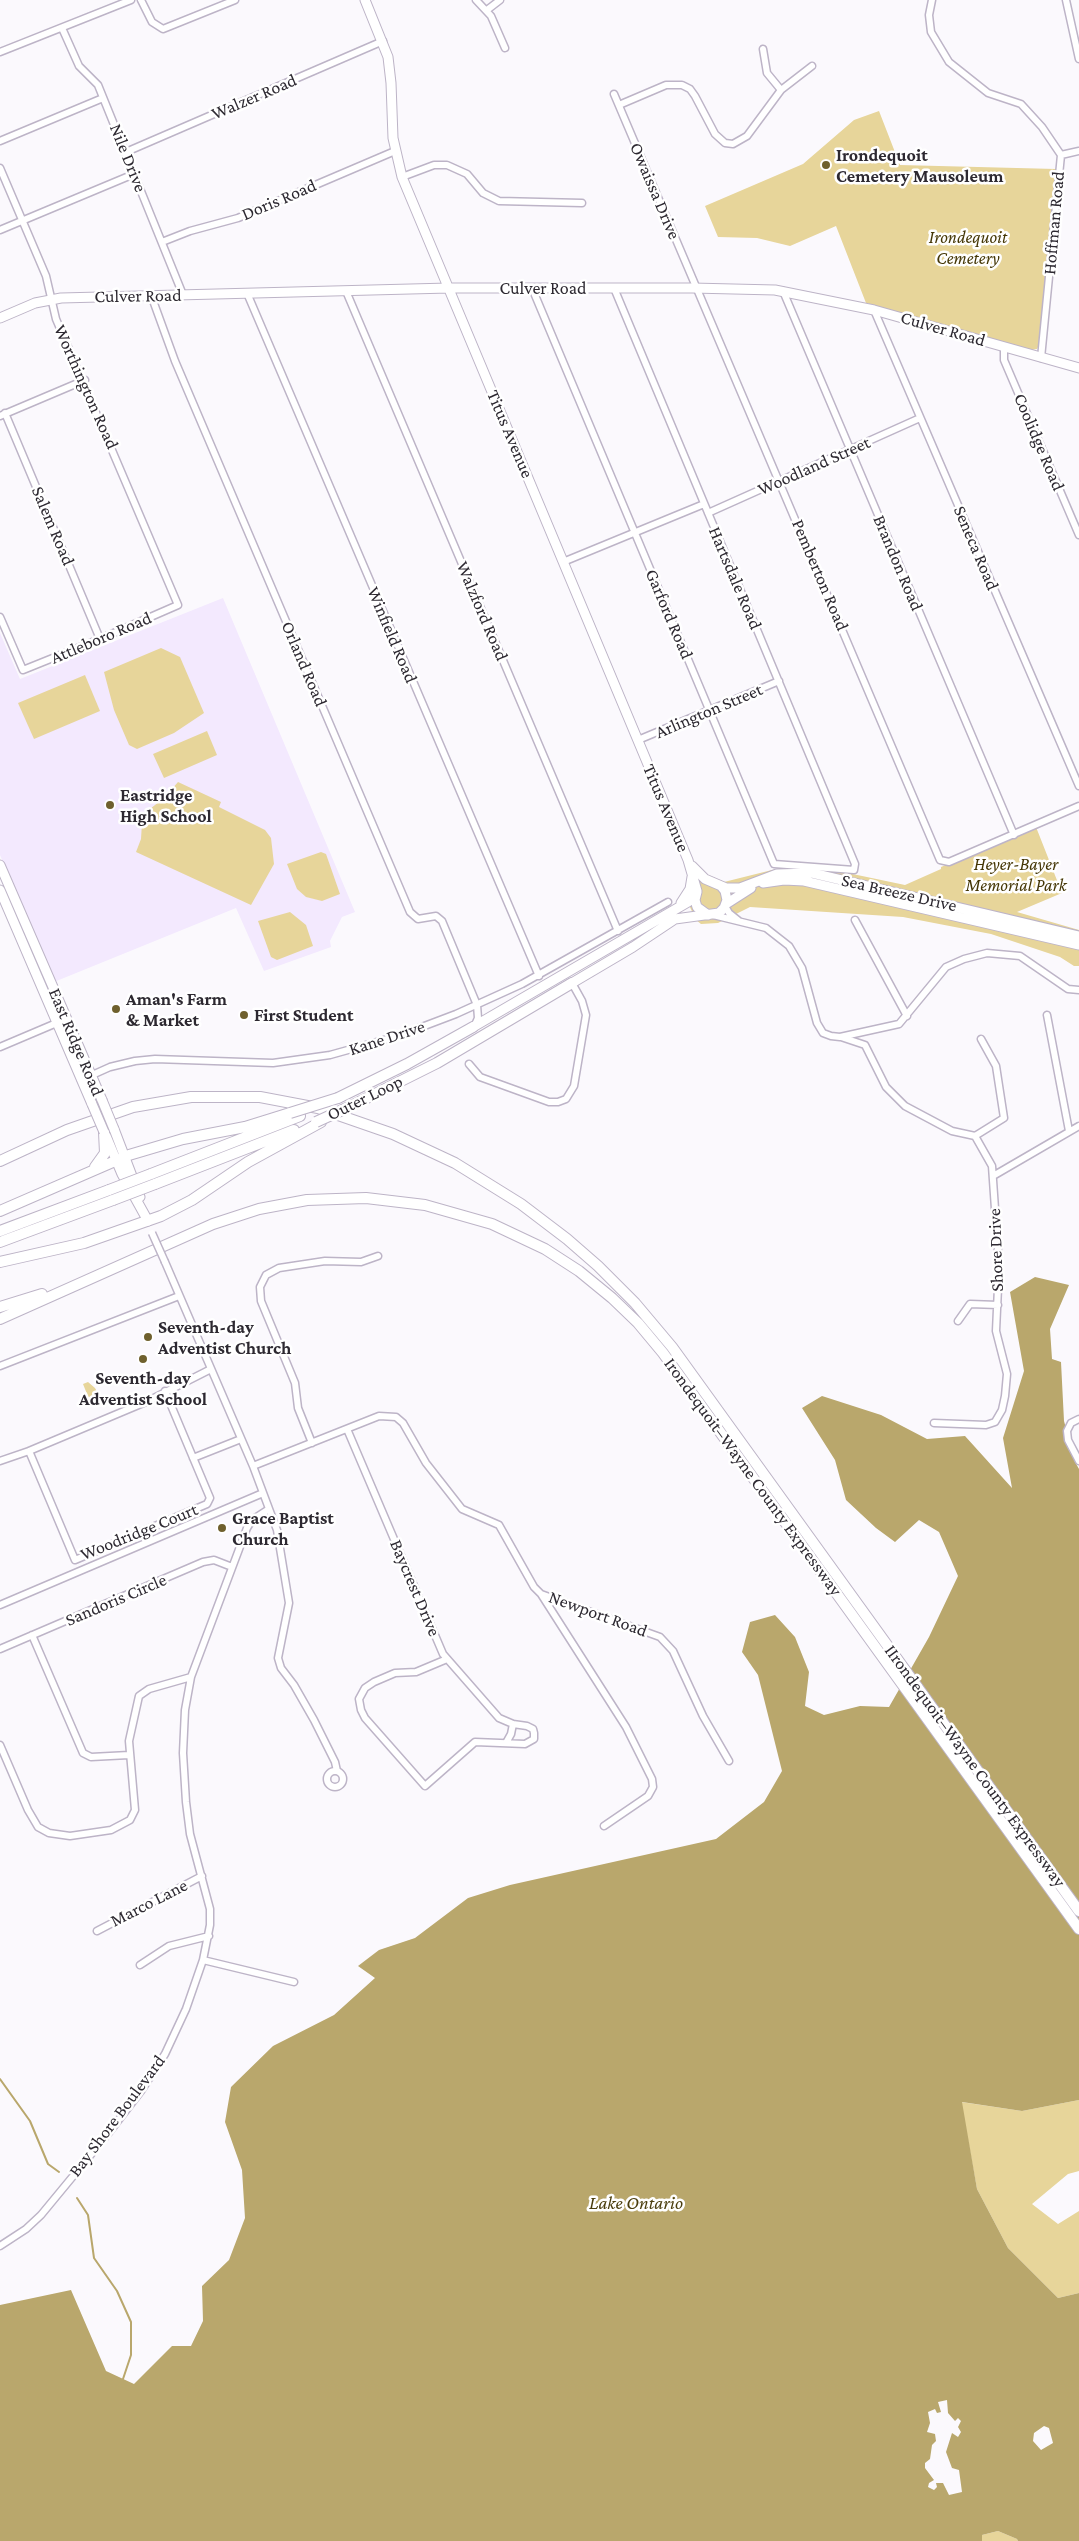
<!DOCTYPE html>
<meta charset="utf-8">
<style>
body{margin:0}
canvas{display:block;background:#fbf9fd}
</style>
<canvas width="1079" height="2541"></canvas>
<script>
const ctx = document.querySelector('canvas').getContext('2d');
ctx.lineJoin = 'round';
function fillPath(path, color) { ctx.fillStyle = color; ctx.fill(path, 'evenodd'); }
const toPath = rows => new Path2D(rows.map(r => 'M' + r).join(''));
function stroke(path, color, width, dash) { ctx.strokeStyle = color; ctx.lineWidth = width; ctx.lineCap = dash ? 'butt' : 'round'; ctx.setLineDash(dash || []); ctx.stroke(path); }
function label(font, color, halo, rows, align = 'center') {
  ctx.font = font + ' "Crimson Pro",serif'; ctx.lineWidth = 5; ctx.setLineDash([]); ctx.textBaseline = 'middle'; ctx.strokeStyle = halo; ctx.fillStyle = color; for (const [text, x, y, turn = 0] of rows) {
    ctx.save(); ctx.translate(x, y); ctx.rotate((+turn || 0) * Math.PI / 180); ctx.textAlign = isNaN(turn) ? turn : align; if (halo) ctx.strokeText(text, 0, 0); ctx.fillText(text, 0, 0); ctx.restore();
  }
}
fillPath(toPath([
 [223,598,355,912,342,917,330,941,331,947,264,971,236,908,54,982,0,855,0,633,20,679]
]), '#f3e9fe');
fillPath(toPath([
 [879,111,900,165,1056,169,1040,343,1037,349,1030,350,866,303,836,226,790,246,757,238,718,237,705,206,803,164,854,120],
 [161,648,180,657,204,713,174,733,137,749,129,745,114,710,104,672],
 [85,675,100,711,34,739,18,703],
 [207,731,217,755,164,778,153,754],
 [178,782,221,802,219,807,265,830,271,838,274,864,251,905,136,852,141,839,142,823,150,809,165,797],
 [1036,827,1062,893,1017,912,1079,930,1079,966,1074,966,1060,957,991,934,903,917,750,907,718,923,701,924,696,920,689,905,688,886,704,873,724,882,784,867,843,872,905,885,941,869,941,867],
 [321,852,326,854,340,894,322,901,306,897,297,889,287,864],
 [290,912,306,925,313,946,277,960,271,957,258,921],
 [88,1382,95,1388,101,1399,94,1405,91,1404,83,1384],
 [1079,2100,1079,2171,1068,2174,1032,2204,1058,2224,1079,2211,1079,2293,1058,2298,1008,2248,977,2189,961,2102,1022,2111],
 [998,2531,1017,2539,1018,2541,982,2541,982,2535]
]), '#e7d59a');
fillPath(toPath([
 [1035,1277,1069,1285,1050,1329,1052,1359,1061,1362,1064,1421,1075,1462,1079,1469,1079,2100,1022,2111,962,2102,977,2189,1008,2248,1058,2298,1079,2293,1079,2541,1018,2541,1017,2539,998,2531,982,2535,982,2541,0,2541,0,2305,71,2290,106,2371,134,2384,172,2346,191,2346,203,2321,202,2286,229,2260,245,2218,242,2170,225,2122,231,2087,273,2046,334,2015,375,1978,358,1966,379,1950,415,1938,468,1898,510,1885,716,1839,764,1802,782,1771,758,1675,742,1652,750,1622,775,1615,795,1637,809,1672,805,1706,824,1715,860,1706,889,1707,929,1637,958,1576,939,1532,919,1520,895,1542,876,1528,846,1500,835,1460,802,1408,822,1396,881,1415,927,1439,965,1436,1012,1488,1003,1438,1024,1371,1010,1292],
 [947,2400,948,2413,955,2421,958,2418,961,2421,958,2427,961,2432,958,2437,952,2433,946,2452,952,2468,959,2470,962,2492,949,2495,943,2483,936,2483,937,2487,934,2490,928,2487,929,2483,934,2480,925,2468,925,2463,930,2459,932,2445,936,2441,935,2434,927,2432,930,2423,928,2412,935,2409,937,2413,941,2412,938,2402],
 [1044,2426,1049,2428,1053,2443,1041,2450,1033,2441,1034,2433]
]), '#b9a76c');
stroke(toPath([
 [0,2079,30,2121,48,2164,59,2172],
 [77,2198,88,2215,94,2258,117,2291,131,2322,131,2355,123,2379]
]), '#b9a76c', 2);
const minor = toPath([
 [141,0,152,22,163,29,235,0],
 [476,0,491,16,505,48],
 [932,0,929,15,931,32,949,62,988,93,1021,104,1042,127,1061,155,1041,358],
 [1066,0,1079,59],
 [487,10,500,0],
 [62,28,79,66,98,85,183,295],
 [763,49,767,73,781,90],
 [0,52,131,0],
 [614,94,940,860,949,862,1079,806],
 [619,105,666,85,682,85,690,89,695,96,715,134,725,143,733,144,747,136,781,90,812,66],
 [0,141,103,98],
 [126,152,383,41],
 [1061,155,1079,151],
 [0,168,46,276,56,319,178,605,100,639,23,670,0,617],
 [402,177,434,165,447,165,467,174,483,193,499,201,582,203],
 [0,230,134,174],
 [162,242,190,231,238,218,395,151],
 [532,288,774,864,854,870,855,864,614,288],
 [346,291,618,931],
 [783,291,1014,835],
 [247,293,539,976],
 [151,295,175,361,410,912,418,919,436,916,442,921,477,1005,478,1018,475,1025],
 [874,310,1079,786],
 [1004,347,1004,360,1079,535],
 [5,413,100,639],
 [0,416,85,380],
 [708,513,920,418],
 [563,562,704,504],
 [638,740,779,681],
 [725,906,729,913,739,921],
 [713,915,766,928,789,946,802,968,817,1023,823,1033,831,1036,840,1037,899,1024,946,967,964,959,987,953,1020,956,1068,989,1079,990],
 [855,920,907,1016],
 [1047,1015,1069,1131],
 [841,1037,865,1045,886,1087,905,1106,952,1131,975,1136],
 [0,1047,66,1019],
 [469,1064,480,1077,549,1102,558,1102,566,1099,574,1086,586,1015,582,1001,572,983],
 [81,1080,110,1067,135,1061,155,1059,273,1063,330,1055,398,1036,456,1014,522,984,668,902],
 [975,1136,1004,1118,996,1066,981,1039],
 [993,1176,1079,1126],
 [165,1262,253,1466,277,1530,289,1603,278,1658,281,1668,294,1685,314,1720,335,1762,337,1771],
 [958,1321,970,1304,998,1305],
 [0,1366,179,1296],
 [1079,1419,1071,1423,1067,1431,1068,1440,1079,1461],
 [934,1423,986,1425,995,1422,1002,1410,1005,1396,1007,1374,996,1331,999,1266,992,1166,975,1136],
 [347,1429,443,1654,499,1718,513,1724,527,1726,533,1729,534,1733,534,1739,525,1744,475,1742,425,1786,365,1718,361,1710,359,1699,365,1688,374,1682,395,1673,416,1672,447,1659],
 [312,1443,298,1408,295,1383,261,1301,260,1287,266,1275,279,1268,325,1261,361,1262,378,1256],
 [29,1451,75,1560,207,1504,210,1498,165,1391],
 [193,1458,241,1439],
 [0,1461,29,1451,148,1401,211,1369],
 [253,1466,379,1416,396,1417,403,1423,426,1463,462,1509,499,1525,534,1587,541,1594,660,1637,673,1651,703,1716,729,1761],
 [541,1594,626,1727,652,1779,653,1787,648,1796,604,1826],
 [0,1605,263,1493],
 [32,1635,83,1753,91,1757,129,1755],
 [0,1649,203,1562,214,1560,232,1567],
 [506,1743,511,1734,513,1724],
 [0,1745,28,1810,38,1827,49,1833,70,1836,111,1830,130,1820,135,1810,129,1741,139,1696,149,1689,191,1677],
 '327 1779a8 8 0 1 1 16 0a8 8 0 1 1-16 0Z',
 [97,1931,202,1876],
 [203,1960,294,1982],
 [140,1965,169,1946,209,1936],
 [0,2246,26,2229,41,2215,107,2135,141,2091,165,2054,186,2009,203,1960,210,1925,210,1909,190,1834,186,1802,183,1753,185,1710,191,1677,247,1528,252,1520,269,1509]
]);
const major = toPath([
 [365,0,388,57,391,83,393,138,402,177,688,860,697,891],
 [0,318,35,303,61,298,449,288,692,288,775,290,874,310,1079,368],
 [0,865,102,1100],
 [692,866,705,879,726,888,740,888,777,874,812,873,1079,936],
 [763,883,784,880,804,881,1079,945],
 [0,890,92,1104],
 [697,892,695,900,697,907,708,915],
 [681,903,690,889,692,877],
 [726,904,751,888],
 [572,983,633,947,675,919,719,913,724,908,727,900,725,891,721,886],
 [473,1027,688,902,695,895],
 [114,1129,140,1197],
 [106,1136,122,1174,148,1221]
]);
const highway = toPath([
 [338,1098,407,1064,473,1027],
 [351,1106,437,1063,572,983],
 [0,1161,67,1130,133,1107,191,1097,260,1097,318,1108,393,1134,455,1163,521,1204,567,1239,598,1266,635,1303,672,1347,1079,1911],
 [95,1167,105,1153,104,1132],
 [151,1174,300,1116],
 [155,1184,294,1130],
 [0,1211,129,1155,183,1139,245,1127,290,1113],
 [0,1231,109,1190],
 [0,1242,113,1200],
 [0,1262,84,1243,161,1216,192,1200,248,1162,321,1122],
 [0,1307,42,1294],
 [0,1319,213,1224,259,1209,307,1200,366,1198,425,1205,492,1224,545,1249,579,1271,612,1298,638,1323,663,1353,1079,1929]
]);
stroke(minor, '#bdb4c7', 9);
stroke(major, '#bdb4c7', 11);
stroke(highway, '#bdb4c7', 12);
stroke(minor, '#fff', 6);
stroke(major, '#fff', 9);
stroke(highway, '#fff', 10);
const minorBridge = toPath([
 [152,1233,165,1262]
]);
const majorBridge = toPath([
 [102,1100,114,1129],
 [92,1104,104,1132]
]);
const highwayBridge = toPath([
 [290,1113,338,1098],
 [316,1122,351,1106],
 [109,1190,151,1174],
 [113,1200,155,1184]
]);
stroke(minorBridge, '#bdb4c7', 9, []);
stroke(majorBridge, '#bdb4c7', 11, []);
stroke(highwayBridge, '#bdb4c7', 12, []);
stroke(minorBridge, '#fff', 6);
stroke(majorBridge, '#fff', 9);
stroke(highwayBridge, '#fff', 10);
for (const [x, y, r, color] of [
 [826,165,5,"#6f602d"],
 [110,805,5,"#6f602d"],
 [116,1009,5,"#6f602d"],
 [244,1015,5,"#6f602d"],
 [148,1337,5,"#6f602d"],
 [143,1359,5,"#6f602d"],
 [222,1528,5,"#6f602d"]
]) { const dot = new Path2D(); dot.arc(x, y, r, 0, 2 * Math.PI); ctx.fillStyle = color; ctx.fill(dot); stroke(dot, '#fff', 2); }
label('18px', '#2d2931', '#fff', [
 ["Walzer Road",254,97,-23],
 ["Nile Drive",128,158,68],
 ["Owaissa Drive",655,191,67],
 ["Doris Road",279,200,-23],
 ["Hoffman Road",1054,223,-85],
 ["Culver Road",543,288],
 ["Culver Road",138,296,-1],
 ["Culver Road",943,329,16],
 ["Worthington Road",86,387,66],
 ["Titus Avenue",510,434,67],
 ["Coolidge Road",1039,442,67],
 ["Woodland Street",814,466,-24],
 ["Salem Road",53,526,67],
 ["Seneca Road",976,548,67],
 ["Brandon Road",898,563,67],
 ["Pemberton Road",820,575,67],
 ["Hartsdale Road",735,578,67],
 ["Walzford Road",482,611,67],
 ["Garford Road",669,614,67],
 ["Winfield Road",392,635,67],
 ["Attleboro Road",101,638,-23],
 ["Orland Road",304,664,67],
 ["Arlington Street",709,711,-23],
 ["Titus Avenue",666,808,67],
 ["Sea Breeze Drive",899,893,13],
 ["Kane Drive",387,1038,-18],
 ["East Ridge Road",76,1042,67],
 ["Outer Loop",365,1098,-26],
 ["Shore Drive",996,1250,-92],
 ["Irondequoit–Wayne County Expressway",753,1477,54],
 ["Woodridge Court",139,1532,-22],
 ["Baycrest Drive",415,1588,67],
 ["Sandoris Circle",116,1600,-23],
 ["Newport Road",598,1614,20],
 ["IIrondequoit–Wayne County Expressway",975,1766,54],
 ["Marco Lane",149,1903,-27],
 ["Bay Shore Boulevard",117,2116,-53]
]);
label('bold 18px', '#2d2931', '#fff', [
 ["Irondequoit",836,155],
 ["Cemetery Mausoleum",836,176],
 ["Eastridge",120,795],
 ["High School",120,816],
 ["Aman's Farm",126,999],
 ["& Market",126,1020],
 ["First Student",254,1015],
 ["Seventh-day",158,1327],
 ["Adventist Church",158,1348],
 ["Seventh-day",143,1378,"center"],
 ["Adventist School",143,1399,"center"],
 ["Grace Baptist",232,1518],
 ["Church",232,1539]
], 'left');
label('italic 18px', '#443605', '#fff', [
 ["Irondequoit",968,237],
 ["Cemetery",968,258],
 ["Heyer-Bayer",1016,864],
 ["Memorial Park",1016,885]
]);
label('italic 19px', '#4a3d0d', '#fff', [
 ["Lake Ontario",636,2203]
]);
</script>
